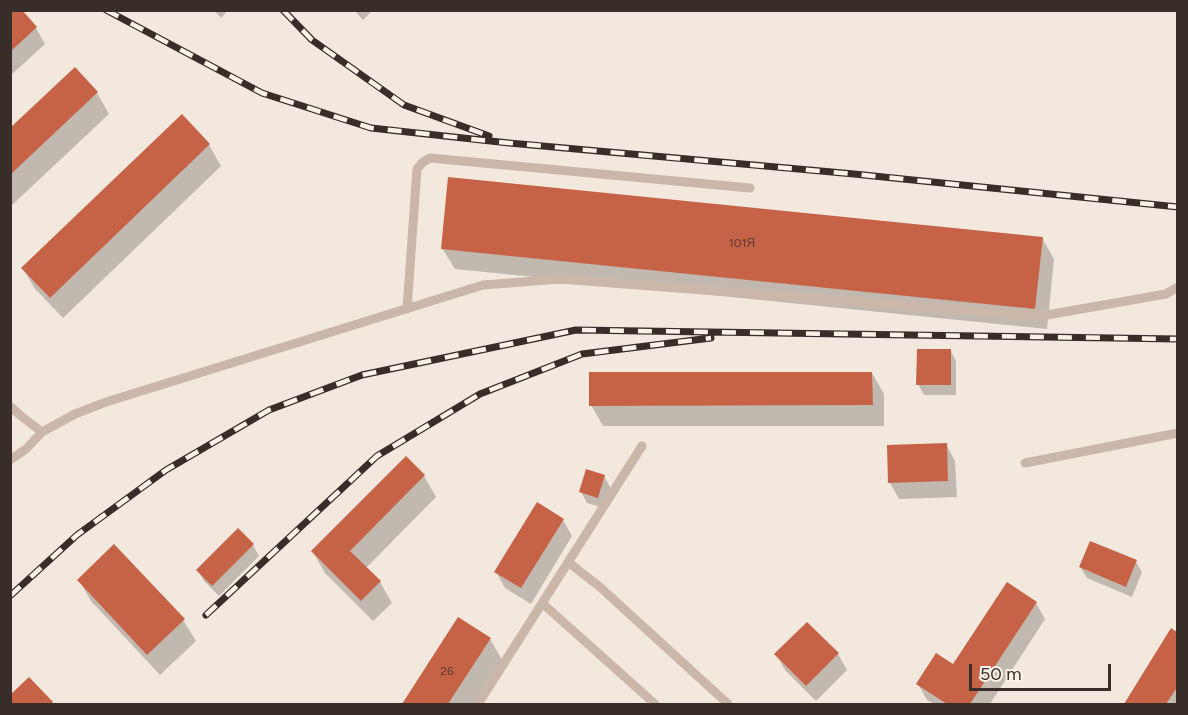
<!DOCTYPE html>
<meta charset="utf-8">
<style>
body{margin:0}
#map{position:relative;width:1188px;height:715px;overflow:hidden;background:#f2e8dd;font-family:Figtree,sans-serif}
canvas{display:block}
.frame{position:absolute;inset:0;border:12px solid #382d29;pointer-events:none}
.scale{position:absolute;left:969px;top:664px;width:142px;height:27px;box-sizing:border-box;border:3px solid #382d29;border-top:0;padding-left:8px;font-size:18px;line-height:21px;white-space:nowrap;color:#382d29;-webkit-text-stroke:4px #faf2e9;paint-order:stroke}
</style>
<div id="map">
<canvas width="1188" height="715"></canvas>
<div class="frame"></div>
<div class="scale">50 m</div>
</div>
<script>
const ctx = document.querySelector('canvas').getContext('2d');
ctx.lineJoin = 'round';
function fillPath(path, color) { ctx.fillStyle = color; ctx.fill(path, 'evenodd'); }
const toPath = rows => new Path2D(rows.map(r => 'M' + r).join(''));
function stroke(path, color, width, dash) { ctx.strokeStyle = color; ctx.lineWidth = width; ctx.lineCap = dash ? 'butt' : 'round'; ctx.setLineDash(dash || []); ctx.stroke(path); }
function label(font, color, halo, rows, align = 'center') {
  ctx.font = font + ' Figtree,sans-serif'; ctx.lineWidth = 6; ctx.setLineDash([]); ctx.textBaseline = 'middle'; ctx.strokeStyle = halo; ctx.fillStyle = color; for (const [text, x, y, turn = 0] of rows) {
    ctx.save(); ctx.translate(x, y); ctx.rotate((+turn || 0) * Math.PI / 180); ctx.textAlign = isNaN(turn) ? turn : align; if (halo) ctx.strokeText(text, 0, 0); ctx.fillText(text, 0, 0); ctx.restore();
  }
}
fillPath(toPath([
 [10,10,36,28,45,44,10,76],
 [214,10,228,10,221,18],
 [354,10,373,10,363,20],
 [97,93,109,114,10,207,10,130],
 [182,116,209,145,221,166,63,318,35,289,23,268],
 [1042,238,1054,259,1047,329,455,269,442,248],
 [950,350,956,361,956,395,924,395,918,384],
 [872,373,884,394,884,426,603,426,591,405],
 [946,444,955,461,957,497,899,499,890,483],
 [424,476,436,497,366,568,380,582,392,603,373,621,325,573,313,552],
 [604,476,610,487,604,508,587,503,581,492],
 [563,520,572,536,531,604,505,588,496,572],
 [238,531,253,545,259,556,219,596,204,581,198,570],
 [1136,562,1142,572,1132,597,1087,578,1080,567],
 [79,580,183,620,196,641,160,675,91,601],
 [1036,603,1045,619,990,704,934,704,927,700,918,684,954,666],
 [459,619,490,639,502,660,474,704,404,704],
 [1171,631,1178,634,1178,704,1126,704],
 [776,654,838,654,847,670,816,701,785,670],
 [29,679,52,704,10,704,10,697]
]), '#0003');
fillPath(toPath([
 [10,10,22,10,37,27,10,52],
 [75,67,98,92,10,175,10,128],
 [182,114,210,144,50,298,21,268],
 [448,177,1043,237,1035,309,441,249],
 [917,349,951,349,951,385,916,385],
 [589,372,872,372,873,405,589,406],
 [947,443,948,481,888,483,887,445],
 [406,456,425,475,350,551,381,581,361,601,311,551],
 [586,469,605,475,598,498,579,492],
 [537,502,564,519,521,588,494,572],
 [238,528,254,544,212,586,196,570],
 [1090,541,1137,560,1126,587,1079,567],
 [114,544,185,619,147,655,77,580],
 [1007,582,1037,602,970,704,947,704,916,684,936,653,953,664],
 [458,617,491,638,448,704,402,704],
 [807,622,839,653,806,686,774,654],
 [1171,628,1178,633,1178,686,1166,704,1124,704],
 [29,677,53,702,51,704,10,704,10,695]
]), '#c66347');
stroke(toPath([
 [407,309,417,169,423,162,430,158,750,188],
 [10,406,21,416,42,432],
 [10,460,26,449,42,432,75,414,106,402,483,285,560,279,1041,316,1166,294,1178,287],
 [1025,463,1178,433],
 [568,562,600,587,728,704],
 [542,603,655,704],
 [478,704,642,446]
]), '#cbb7a9', 9);
const rail = toPath([
 [106,10,262,93,371,128,509,143,854,174,1178,207],
 [283,10,312,40,404,105,489,136],
 [10,596,77,535,166,470,269,410,362,375,576,330,1178,339],
 [206,615,377,456,480,394,582,354,711,338]
]);
stroke(rail, '#382d29', 7);
stroke(rail, '#faf2e9', 4.5, [14]);
label('12px', '#5c3a30', null, [
 ["101Я",742,243],
 ["26",447,671]
]);
</script>
